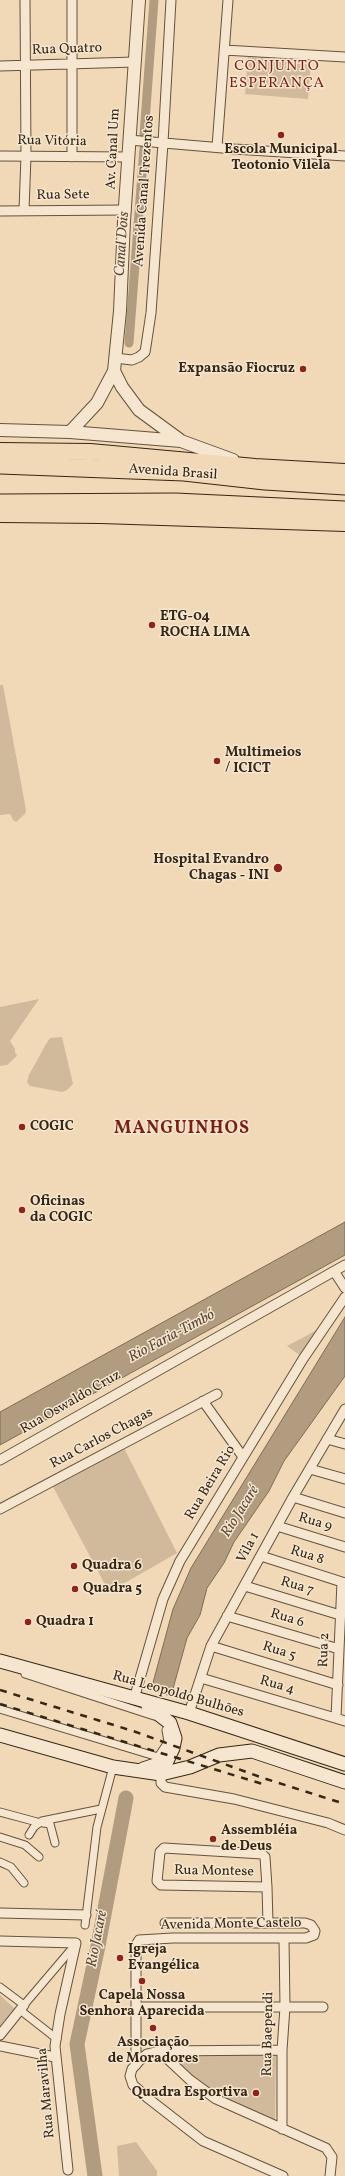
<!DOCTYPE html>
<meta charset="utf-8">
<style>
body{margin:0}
canvas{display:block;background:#f1d8b6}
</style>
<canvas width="345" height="2176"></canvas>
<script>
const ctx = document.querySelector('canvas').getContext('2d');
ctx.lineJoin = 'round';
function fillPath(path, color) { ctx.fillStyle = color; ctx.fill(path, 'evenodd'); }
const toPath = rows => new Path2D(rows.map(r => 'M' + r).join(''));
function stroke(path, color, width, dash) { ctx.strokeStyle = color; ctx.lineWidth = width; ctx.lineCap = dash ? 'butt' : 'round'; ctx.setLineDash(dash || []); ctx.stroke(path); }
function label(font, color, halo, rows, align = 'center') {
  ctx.font = font + ' Vollkorn,serif'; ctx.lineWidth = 3; ctx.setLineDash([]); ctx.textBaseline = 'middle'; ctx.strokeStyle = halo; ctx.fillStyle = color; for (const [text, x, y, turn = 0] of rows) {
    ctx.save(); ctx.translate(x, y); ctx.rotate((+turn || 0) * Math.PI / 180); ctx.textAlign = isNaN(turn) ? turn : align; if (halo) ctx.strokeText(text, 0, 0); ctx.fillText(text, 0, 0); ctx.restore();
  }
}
fillPath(toPath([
 [248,57,311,62,308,99,245,94],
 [0,685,3,685,26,810,25,814,16,822,13,820,10,814,0,815],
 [39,999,10,1041,15,1049,15,1052,17,1056,7,1065,0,1066,0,1007],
 [62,1037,73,1084,67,1090,62,1092,30,1086,27,1082,29,1075,46,1044,50,1038],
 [318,1329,301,1356,287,1346,306,1336],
 [122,1444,177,1553,109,1592,51,1483],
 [0,1995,16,2010,0,2027],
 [174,2054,276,2054,275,2124,209,2092,173,2058],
 [136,2142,157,2171,157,2176,119,2176,117,2146]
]), '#d1ba9b');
const water = toPath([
 [345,1222,345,1255,0,1445,0,1412,345,1222],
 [345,1317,345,1376,284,1461,269,1491,234,1542,224,1563,207,1588,200,1615,187,1638,171,1696,151,1690,173,1609,191,1568,345,1317]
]);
fillPath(water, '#b19c80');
stroke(water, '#7f6d56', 1);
stroke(toPath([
 [144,135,154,0],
 [129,343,144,148]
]), '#b19c80', 9);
stroke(toPath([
 [95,2176,77,2044,98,1946,126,1798]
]), '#b19c80', 15);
const pedestrian = toPath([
 [25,1674,154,1716],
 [0,1709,158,1757,168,1742,166,1730],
 [0,1812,37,1822,50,1824,55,1843],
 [29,1835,34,1827,42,1821,101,1809],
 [0,1837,25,1845,39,1857],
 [0,1862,11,1867,24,1883],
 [85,1925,97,1827,113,1767],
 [0,1987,24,2005,75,1945],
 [20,2010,57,2039]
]);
const minor = toPath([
 [224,50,345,57],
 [0,66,135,62],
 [129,140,234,149,345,156],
 [217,147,228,0],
 [0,156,128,157],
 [72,157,72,0],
 [24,210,26,156,25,0],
 [0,211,126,210],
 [115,358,132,360,139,357,145,352,146,346,151,313,163,143,171,0],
 [334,1271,345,1288],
 [203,1401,243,1457],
 [327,1439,345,1444],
 [0,1460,345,1265],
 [310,1469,345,1479],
 [293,1497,345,1513],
 [0,1509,217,1394],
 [277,1526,345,1547],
 [261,1556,345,1583],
 [245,1586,340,1615],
 [227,1616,339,1649],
 [211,1646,338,1685],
 [201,1678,345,1721],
 [134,1699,163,1599,180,1561,303,1359,345,1297],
 [189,1713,211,1646,293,1497,345,1409],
 [336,1718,342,1582],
 [161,1774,161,1783,165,1787,234,1799,328,1823,345,1830],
 [267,1887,161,1885,157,1881,160,1852,164,1848,262,1854,265,1857,267,1887,268,1923],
 [0,1913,86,1915],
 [0,1941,76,1943,60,2014,55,2046,68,2170],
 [136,2007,323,2007],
 [0,2035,24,2005],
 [0,2046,55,2057],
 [282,2050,159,2051,147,2054,141,2059,132,2069,130,2076,133,2085,149,2099,203,2141,283,2176],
 [159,2051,190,2080,216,2099,326,2148,332,2157,330,2176],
 [136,2065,136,1945,139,1940,173,1938,306,1938,314,1935,315,1931,311,1925,305,1923,165,1923],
 [282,2129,282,2050,285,2007,284,1939]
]);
const tertiary = toPath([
 [114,371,122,387,139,410,180,440],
 [0,430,70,432,181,441,233,460],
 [70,432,97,403,114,371,120,311,124,221,139,0]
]);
const secondary = toPath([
 [0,1661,189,1713,345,1764],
 [0,1735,113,1767,161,1774,190,1767,219,1755,252,1751,345,1782],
 [143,1769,167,1761,173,1748,175,1738,170,1723,148,1706]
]);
const trunk = toPath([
 [0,451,90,452,255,467,345,472],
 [0,514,101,515,345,523]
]);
const motorway = toPath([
 [0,465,184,472,265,481,345,486],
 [0,503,175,502,345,510]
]);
stroke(pedestrian, '#64533e', 9);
stroke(minor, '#64533e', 11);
stroke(tertiary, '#64533e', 14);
stroke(secondary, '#352716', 15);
stroke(trunk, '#352716', 18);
stroke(motorway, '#352716', 19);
stroke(pedestrian, '#f6e6d0', 7);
stroke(minor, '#f6e6d0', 9);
stroke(tertiary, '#f6e6d0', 12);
stroke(secondary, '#f6e6d0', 13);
stroke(trunk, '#f1d8b6', 16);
stroke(motorway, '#f1d8b6', 17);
stroke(toPath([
 [0,1690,133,1731,263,1778,345,1804],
 [0,1704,266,1785]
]), '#352716', 2.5, [7, 7]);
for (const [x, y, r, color] of [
 [281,135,4,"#8f2418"],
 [303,369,4,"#8f2418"],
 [152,625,4,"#8f2418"],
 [217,761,4,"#8f2418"],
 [278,868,5,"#8f2418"],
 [22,1127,4,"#8f2418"],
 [22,1210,4,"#8f2418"],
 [74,1566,4,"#8f2418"],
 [75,1589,4,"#8f2418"],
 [28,1622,4,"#8f2418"],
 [213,1839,4,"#8f2418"],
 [120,1958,4,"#8f2418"],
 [142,1981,4,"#8f2418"],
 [153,2028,4,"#8f2418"],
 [256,2093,4,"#8f2418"]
]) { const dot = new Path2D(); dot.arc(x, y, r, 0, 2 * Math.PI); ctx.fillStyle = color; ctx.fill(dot); stroke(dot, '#f6e6d0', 1.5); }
label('14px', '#352716', '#f6e6d0', [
 ["Rua Quatro",67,50,-2],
 ["Rua Vitória",52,142,1],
 ["Av. Canal Um",114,149,-87],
 ["Avenida Canal Trezentos",145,191,-86],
 ["Rua Sete",63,196,-1],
 ["Avenida Brasil",173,473,4],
 ["Rua Oswaldo Cruz",71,1403,-30],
 ["Rua Carlos Chagas",102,1439,-28],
 ["Rua Beira Rio",211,1483,-59],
 ["Rua 9",315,1523,17],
 ["Vila 1",249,1548,-62],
 ["Rua 8",307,1556,18],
 ["Rua 7",297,1587,17],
 ["Rua 6",287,1619,17],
 ["Rua 2",325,1650,-88],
 ["Rua 5",279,1652,18],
 ["Rua 4",277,1686,16],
 ["Rua Leopoldo Bulhões",178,1695,16],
 ["Rua Montese",214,1872,1],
 ["Avenida Monte Castelo",231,1925,-1],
 ["Rua Baependi",269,2034,-89],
 ["Rua Maravilha",47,2093,-95]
]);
label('bold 14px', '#352716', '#f6e6d0', [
 ["Escola Municipal",281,150,"center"],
 ["Teotonio Vilela",281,166,"center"],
 ["Expansão Fiocruz",295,369,"right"],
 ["ETG-04",160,617],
 ["ROCHA LIMA",160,633],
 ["Multimeios",225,753],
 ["/ ICICT",225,769],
 ["Hospital Evandro",269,860,"right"],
 ["Chagas - INI",269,876,"right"],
 ["COGIC",30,1127],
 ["Oficinas",30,1202],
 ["da COGIC",30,1218],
 ["Quadra 6",82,1566],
 ["Quadra 5",83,1589],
 ["Quadra 1",36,1622],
 ["Assembléia",221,1831],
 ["de Deus",221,1847],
 ["Igreja",128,1950],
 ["Evangélica",128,1966],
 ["Capela Nossa",142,1996,"center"],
 ["Senhora Aparecida",142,2012,"center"],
 ["Associação",153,2043,"center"],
 ["de Moradores",153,2059,"center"],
 ["Quadra Esportiva",248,2093,"right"]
], 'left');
ctx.letterSpacing = '1px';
label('15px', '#7a1f14', '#f6e6d0', [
 ["CONJUNTO",277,67],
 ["ESPERANÇA",277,84]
]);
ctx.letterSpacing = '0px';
label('italic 15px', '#5a4a36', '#f6e6d0', [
 ["Canal Dois",123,244,-86],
 ["Rio Faria-Timbó",172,1337,-28],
 ["Rio Jacaré",241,1512,-58],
 ["Rio Jacaré",98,1939,-79]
]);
ctx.letterSpacing = '1px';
label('bold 18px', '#7a1f14', '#f6e6d0', [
 ["MANGUINHOS",182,1130]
]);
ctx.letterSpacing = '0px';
</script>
